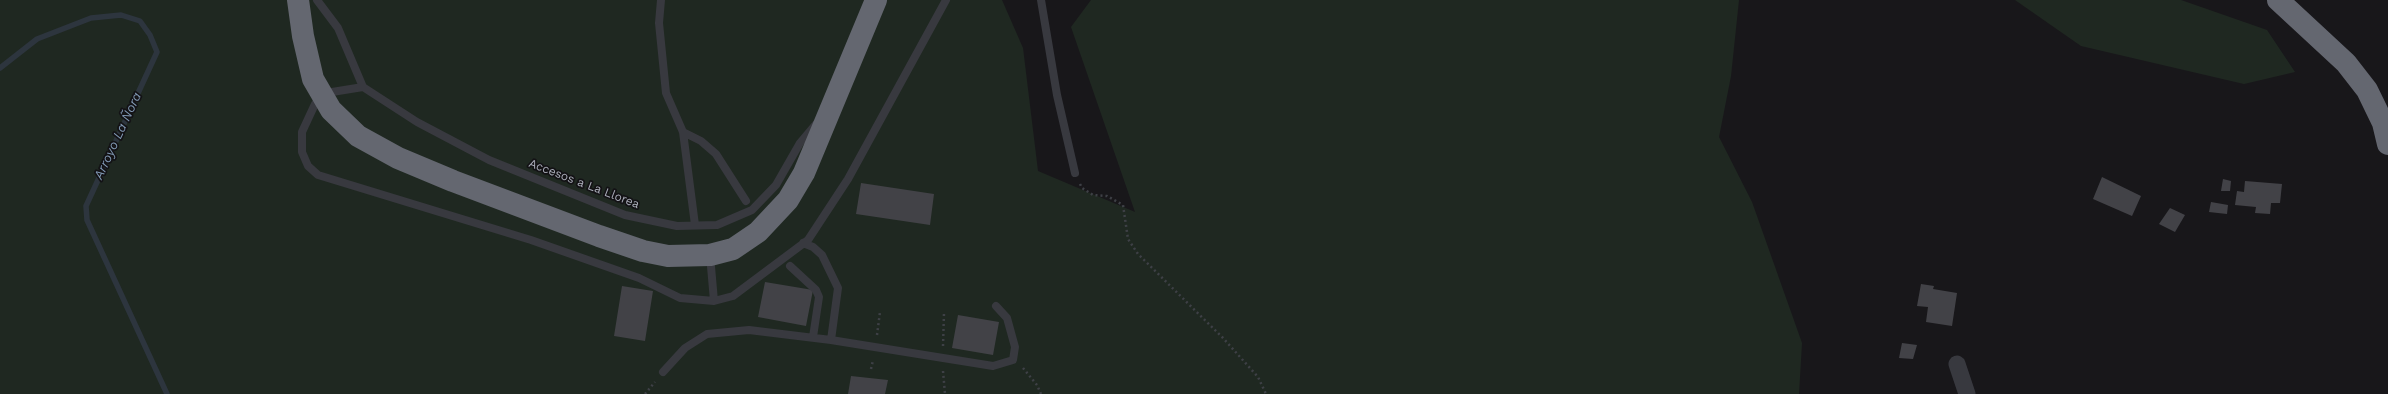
<!DOCTYPE html>
<meta charset="utf-8">
<style>
body{margin:0}
canvas{display:block;background:#18171a}
</style>
<canvas width="2388" height="394"></canvas>
<script>
const ctx = document.querySelector('canvas').getContext('2d');
ctx.lineJoin = 'round';
function fillPath(path, color) { ctx.fillStyle = color; ctx.fill(path, 'evenodd'); }
const toPath = rows => new Path2D(rows.map(r => 'M' + r).join(''));
function stroke(path, color, width, dash) { ctx.strokeStyle = color; ctx.lineWidth = width; ctx.lineCap = dash ? 'butt' : 'round'; ctx.setLineDash(dash || []); ctx.stroke(path); }
function label(font, color, halo, rows, align = 'center') {
  ctx.font = font + ' "Work Sans",sans-serif'; ctx.lineWidth = 3.5; ctx.setLineDash([]); ctx.textBaseline = 'middle'; ctx.strokeStyle = halo; ctx.fillStyle = color; for (const [text, x, y, turn = 0] of rows) {
    ctx.save(); ctx.translate(x, y); ctx.rotate((+turn || 0) * Math.PI / 180); ctx.textAlign = isNaN(turn) ? turn : align; if (halo) ctx.strokeText(text, 0, 0); ctx.fillText(text, 0, 0); ctx.restore();
  }
}
fillPath(toPath([
 [0,0,1002,0,1023,48,1038,171,1135,212,1071,27,1091,0,1739,0,1731,76,1719,137,1752,202,1802,343,1799,394,0,394],
 [2015,0,2181,0,2267,30,2295,72,2244,84,2081,46]
]), '#1f2821');
stroke(toPath([
 [0,68,37,39,91,18,121,15,140,21,150,35,157,52,86,206,87,220,167,394]
]), '#2d353e', 5.5);
fillPath(toPath([
 [2102,177,2141,196,2132,216,2093,199],
 [2223,179,2231,181,2230,191,2221,191],
 [2245,181,2282,184,2280,203,2271,203,2270,214,2255,213,2256,207,2235,205,2237,191,2244,192],
 [861,183,934,194,930,225,856,214],
 [2211,202,2228,205,2227,214,2209,212],
 [2170,208,2185,215,2175,232,2159,224],
 [765,282,813,290,806,326,758,317],
 [1921,284,1934,286,1933,289,1957,293,1952,326,1926,322,1928,307,1917,306],
 [622,286,653,291,645,341,614,336],
 [958,315,999,322,993,355,952,348],
 [1902,343,1917,345,1913,359,1899,358],
 [851,376,888,380,885,394,848,394]
]), '#424247');
stroke(toPath([
 [1080,184,1082,188,1093,195,1107,196,1123,205,1128,239,1138,254,1223,338,1258,377,1266,394],
 [877,335,880,312],
 [943,346,944,313],
 [1023,368,1037,385,1041,394],
 [871,369,873,360],
 [943,371,945,394],
 [645,394,655,382]
]), '#3e4046', 2.5, [2, 3]);
stroke(toPath([
 [317,0,338,28,363,87,417,122,489,160,625,215,677,226,717,225,752,210,776,185,800,143,816,124],
 [661,0,659,23,666,93,683,132,695,225],
 [1041,0,1057,95,1075,173],
 [332,92,363,87],
 [315,104,302,132,302,152,308,166,318,175,531,240,639,278,680,298,714,301,733,296,808,240,848,179,946,0],
 [683,132,701,141,716,154,746,201],
 [803,243,813,247,822,255,838,288,831,340],
 [710,255,714,301],
 [790,266,816,290,819,297,813,337],
 [663,372,685,348,707,334,749,330,831,340,993,366,1013,360,1015,347,1007,318,996,306]
]), '#38393f', 8);
stroke(toPath([
 [1957,364,1967,394]
]), '#38393f', 17);
stroke(toPath([
 [298,0,303,36,313,79,331,110,358,136,398,158,453,181,599,236,643,251,668,256,710,255,733,249,758,232,788,200,804,173,876,0],
 [2278,0,2346,63,2367,90,2383,123,2388,144]
]), '#646770', 22);
label('12px', '#aaadb9', '#131215', [
 ["Accesos a La Llorea",584,184,21]
]);
label('italic 13px', '#8199b4', '#131215', [
 ["Arroyo La Ñora",118,136,-65]
]);
</script>
